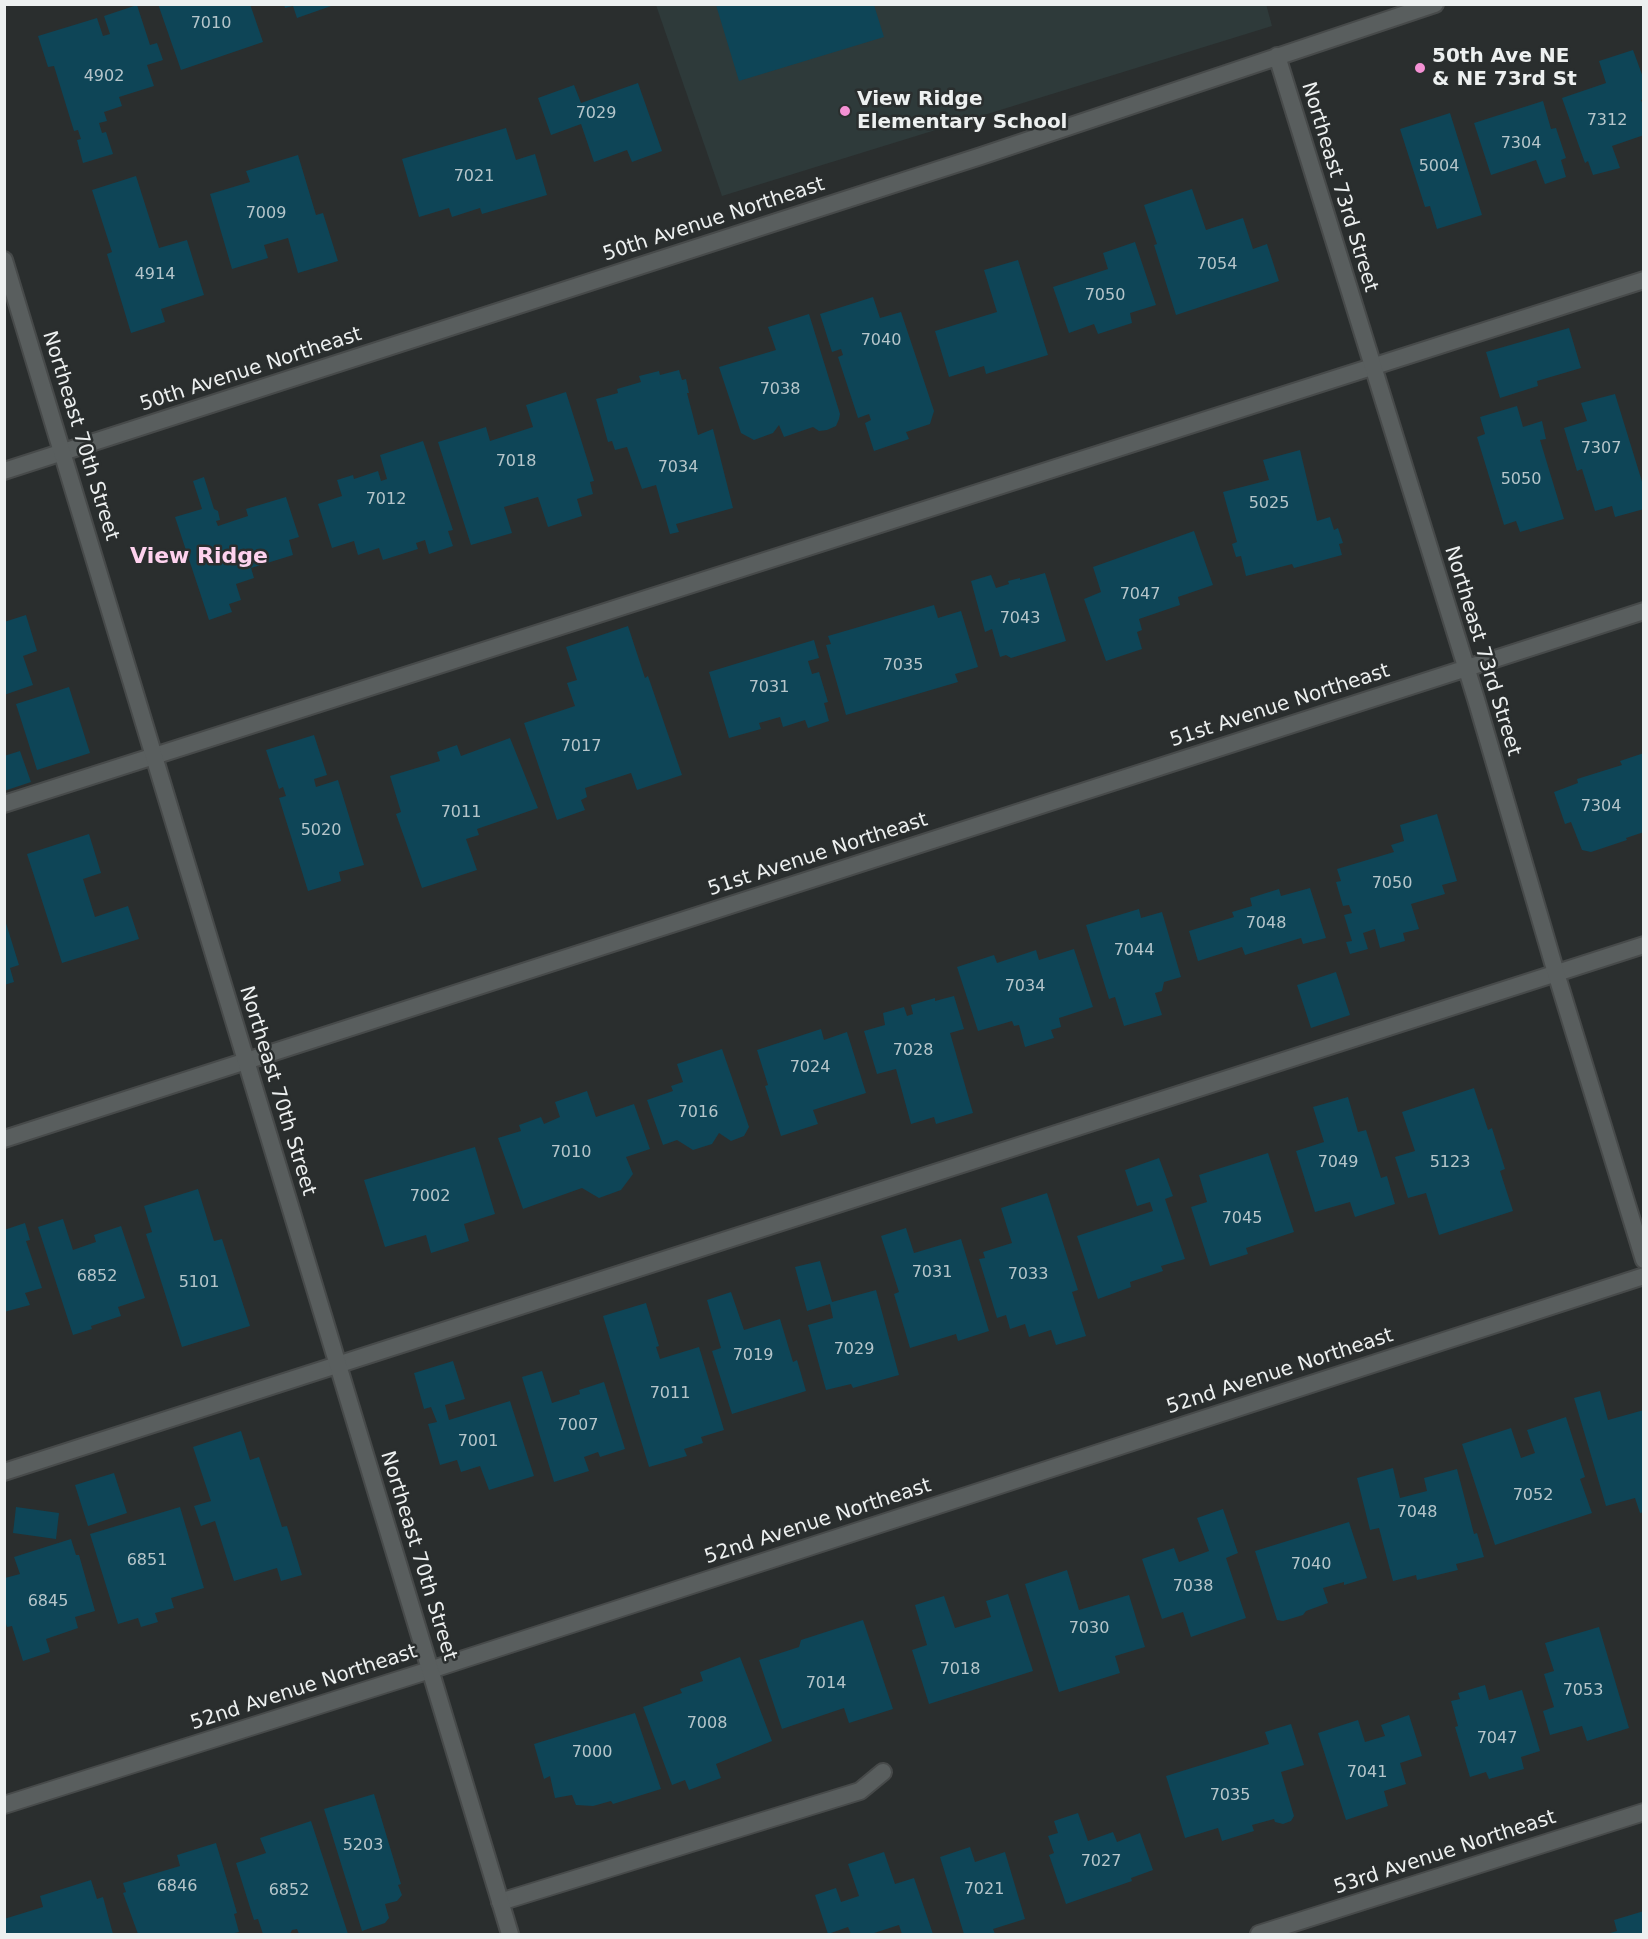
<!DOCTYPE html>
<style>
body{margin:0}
#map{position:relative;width:1648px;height:1939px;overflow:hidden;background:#2a2e2e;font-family:"DejaVu Sans",sans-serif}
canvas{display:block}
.frame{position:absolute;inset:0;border:6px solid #edf0f0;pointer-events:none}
</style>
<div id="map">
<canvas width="1648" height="1939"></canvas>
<div class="frame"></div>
</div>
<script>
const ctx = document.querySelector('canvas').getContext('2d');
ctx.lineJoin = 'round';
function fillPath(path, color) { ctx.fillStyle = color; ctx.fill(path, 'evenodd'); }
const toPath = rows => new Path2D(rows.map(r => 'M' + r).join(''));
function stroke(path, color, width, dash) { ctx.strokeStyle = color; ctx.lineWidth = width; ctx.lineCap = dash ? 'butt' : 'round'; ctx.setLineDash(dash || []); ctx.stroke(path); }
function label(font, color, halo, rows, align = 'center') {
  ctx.font = font + ' "DejaVu Sans",sans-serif'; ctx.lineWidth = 5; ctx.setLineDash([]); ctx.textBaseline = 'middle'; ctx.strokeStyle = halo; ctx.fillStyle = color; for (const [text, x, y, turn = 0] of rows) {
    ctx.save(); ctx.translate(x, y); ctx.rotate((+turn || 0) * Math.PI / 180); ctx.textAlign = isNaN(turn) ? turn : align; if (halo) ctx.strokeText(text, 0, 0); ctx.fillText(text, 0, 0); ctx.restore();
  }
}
fillPath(toPath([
 [1266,4,1272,26,722,196,656,5]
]), '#2e3a3a');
fillPath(toPath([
 [158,4,250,4,263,42,181,70],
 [284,4,334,4,334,5,297,18,293,6,285,8],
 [137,5,150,45,157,43,163,60,147,65,154,86,119,97,122,106,104,112,107,121,99,123,102,133,106,132,113,154,83,163,77,140,81,139,78,130,74,131,54,66,48,67,38,36,97,18,103,36,110,34,104,16],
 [716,5,874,5,884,37,739,81],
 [1633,50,1644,80,1644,99,1641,100,1644,108,1644,135,1612,146,1620,168,1593,175,1588,161,1585,163,1562,98,1606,83,1599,61],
 [638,83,662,151,632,162,627,150,594,162,581,124,551,135,538,98,574,85,581,103],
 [1543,101,1551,129,1556,128,1566,158,1561,160,1566,177,1545,184,1536,160,1491,175,1474,123],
 [1450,113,1482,215,1437,229,1430,206,1425,207,1400,129],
 [506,128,516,160,535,154,547,195,482,214,480,208,452,217,449,208,419,217,402,159],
 [298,155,316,215,323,213,338,261,298,273,288,238,264,245,268,258,232,269,210,194,250,182,246,171],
 [136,176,159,248,187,240,204,295,161,309,165,322,131,333,107,254,112,252,92,190],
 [1192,189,1206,230,1243,218,1253,249,1267,244,1279,281,1176,315,1154,245,1157,244,1144,205],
 [1135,242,1156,305,1130,313,1132,323,1098,334,1094,324,1069,333,1053,287,1108,269,1103,253],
 [1018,260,1048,355,986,374,984,366,949,377,935,331,997,312,984,270],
 [873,297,880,318,901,312,934,411,930,424,906,432,909,439,874,451,865,423,871,420,869,414,858,418,838,357,843,355,841,349,832,352,820,314],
 [809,314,840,414,839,419,836,426,827,430,819,431,813,427,784,437,779,425,773,433,754,440,741,433,719,367,776,350,768,327],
 [1569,328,1581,368,1537,381,1538,386,1500,398,1486,352],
 [679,370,682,380,686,379,689,393,687,393,698,435,713,429,733,508,676,524,679,532,670,534,656,485,642,489,627,447,615,450,612,441,608,442,596,399,618,393,617,389,641,382,639,376,659,371,660,375],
 [566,392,594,481,590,482,593,494,577,499,582,516,548,527,538,497,504,507,512,533,471,545,438,442,486,427,490,441,533,427,526,405],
 [1615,394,1644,488,1644,509,1615,517,1612,506,1595,511,1582,469,1577,471,1564,428,1587,421,1581,403],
 [1517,406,1523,427,1542,421,1546,439,1540,440,1564,519,1520,532,1516,521,1504,525,1477,437,1485,434,1480,417],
 [423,441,453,530,448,531,453,546,429,554,425,540,416,543,418,549,383,560,379,548,358,555,354,541,332,548,318,504,342,496,337,480,353,475,354,479,378,471,381,481,387,479,380,455],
 [1300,450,1317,521,1330,517,1334,530,1338,528,1343,543,1339,544,1342,555,1294,568,1292,564,1246,576,1241,556,1236,557,1232,544,1237,542,1223,492,1269,480,1263,460],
 [204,477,214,509,218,511,220,520,216,521,218,526,248,516,246,509,286,497,299,537,289,540,293,555,251,568,254,578,236,584,241,600,229,604,232,612,209,620,175,517,202,509,193,481],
 [1194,531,1213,585,1178,597,1180,605,1139,619,1142,630,1137,632,1142,649,1106,661,1084,599,1101,592,1093,567],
 [1045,573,1066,641,1011,658,1006,655,1000,657,992,629,985,632,971,581,991,575,996,588,1009,584,1008,581,1020,578,1020,580],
 [934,605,938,618,961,611,978,667,955,674,958,682,846,715,826,645,831,644,828,636],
 [26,615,37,651,23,656,33,685,4,695,4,622],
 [628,626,645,678,648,676,682,775,637,790,631,773,585,788,587,797,581,800,585,810,557,820,524,723,575,706,567,683,577,680,566,647],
 [814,640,819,658,808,661,812,674,819,672,828,702,824,703,829,721,808,728,805,720,783,727,780,717,759,723,761,729,729,738,709,672],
 [69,687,90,753,37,770,16,704],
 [314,735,327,775,314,779,316,787,338,780,364,865,339,872,341,881,308,891,279,798,286,796,283,787,279,789,266,750],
 [510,738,538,808,477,829,479,835,466,839,477,870,422,888,396,814,401,812,390,776,440,761,437,752,457,745,461,756],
 [20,751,31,782,4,791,4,756],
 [1644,753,1644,832,1626,838,1627,840,1591,852,1582,850,1571,822,1565,824,1554,792,1578,783,1577,779,1622,765,1620,761],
 [1437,814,1457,881,1442,885,1445,894,1411,904,1419,929,1403,933,1405,941,1380,948,1375,929,1363,933,1368,949,1350,954,1346,942,1352,941,1344,915,1352,913,1349,905,1343,906,1336,882,1341,881,1337,869,1394,852,1391,845,1404,841,1400,825],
 [89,834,101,873,83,879,95,917,128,906,139,939,62,963,27,854],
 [1310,888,1326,938,1303,944,1301,938,1245,955,1242,947,1198,961,1189,931,1234,917,1232,912,1252,906,1250,898,1279,889,1281,896],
 [1139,909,1141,918,1162,912,1181,977,1164,982,1162,991,1155,993,1162,1015,1124,1026,1115,997,1109,999,1086,925],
 [5,920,19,965,10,968,14,982,4,985],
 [1074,949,1093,1007,1059,1018,1061,1027,1051,1030,1054,1038,1025,1047,1019,1025,1014,1026,1012,1021,978,1031,957,967,994,955,997,963,1036,950,1039,960],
 [1336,972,1350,1015,1311,1028,1297,985],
 [954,996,964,1029,950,1033,973,1113,936,1124,934,1117,911,1124,896,1069,877,1074,864,1031,885,1025,883,1013,904,1007,907,1016,913,1014,911,1005,935,998,935,1001],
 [821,1029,824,1040,847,1032,866,1093,813,1110,818,1124,781,1136,765,1086,768,1085,757,1050],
 [722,1049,749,1127,744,1136,731,1141,719,1133,712,1144,693,1150,677,1140,663,1145,647,1100,673,1091,671,1086,683,1082,677,1064],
 [1474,1088,1488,1130,1492,1128,1505,1169,1500,1171,1513,1211,1439,1235,1426,1193,1408,1198,1395,1157,1415,1151,1402,1112],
 [587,1091,596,1117,634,1104,650,1149,626,1157,633,1174,621,1190,599,1198,582,1188,523,1209,498,1138,521,1131,519,1125,541,1117,544,1124,560,1117,555,1102],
 [1348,1097,1358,1132,1366,1130,1381,1178,1387,1176,1395,1204,1355,1217,1350,1202,1315,1212,1296,1151,1324,1142,1313,1107],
 [475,1147,495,1214,464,1224,469,1241,431,1253,426,1235,385,1247,364,1180],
 [1268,1153,1294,1232,1246,1248,1248,1254,1210,1266,1191,1207,1207,1202,1199,1175],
 [1159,1158,1173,1196,1165,1199,1185,1259,1161,1266,1163,1271,1130,1282,1131,1287,1098,1299,1077,1236,1153,1211,1150,1202,1137,1206,1125,1170],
 [198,1189,214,1241,222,1239,250,1326,182,1347,146,1234,152,1232,144,1206],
 [1047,1193,1078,1290,1072,1292,1086,1336,1056,1345,1051,1330,1029,1337,1025,1324,1010,1329,1006,1315,997,1318,979,1259,985,1258,983,1252,1012,1243,1001,1208],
 [63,1219,73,1250,96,1242,94,1235,121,1226,145,1298,118,1307,121,1316,91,1326,92,1329,73,1335,38,1227],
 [25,1223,30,1240,26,1241,42,1288,25,1293,30,1305,4,1312,4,1230],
 [906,1228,914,1253,961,1239,989,1331,958,1341,956,1334,910,1348,894,1294,899,1292,881,1236],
 [820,1261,832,1302,876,1290,899,1375,853,1388,851,1384,826,1390,808,1325,833,1318,830,1304,807,1311,795,1267],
 [731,1292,744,1330,780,1319,793,1362,797,1360,806,1391,732,1414,712,1351,721,1348,707,1300],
 [646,1303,659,1346,656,1347,660,1359,699,1347,724,1430,701,1437,703,1443,684,1449,687,1456,649,1467,603,1316],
 [453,1361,465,1399,445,1405,449,1420,510,1401,534,1476,489,1490,480,1466,461,1472,457,1460,440,1465,428,1424,437,1422,431,1407,424,1409,414,1373],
 [542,1371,552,1403,580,1394,579,1390,604,1382,625,1449,600,1457,598,1452,584,1457,589,1471,554,1482,522,1377],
 [1600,1391,1608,1420,1644,1410,1644,1512,1640,1513,1635,1498,1606,1506,1574,1398],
 [1566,1417,1585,1477,1580,1479,1592,1513,1495,1545,1462,1444,1511,1428,1521,1458,1535,1453,1527,1430],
 [241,1431,250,1460,259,1457,282,1527,287,1526,302,1575,281,1581,277,1568,234,1581,215,1521,201,1526,194,1506,211,1501,193,1447],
 [1393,1468,1400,1498,1427,1491,1424,1478,1457,1469,1474,1534,1477,1533,1484,1557,1456,1564,1458,1570,1417,1580,1416,1575,1393,1581,1379,1528,1370,1530,1357,1478],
 [114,1473,127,1513,88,1526,75,1485],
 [16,1507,59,1513,56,1539,13,1533],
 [180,1507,204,1588,171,1598,174,1608,155,1613,158,1622,141,1627,138,1618,118,1624,90,1534],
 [1223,1509,1238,1553,1226,1558,1246,1618,1191,1637,1183,1612,1162,1619,1142,1559,1174,1548,1179,1562,1209,1551,1197,1518],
 [1349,1522,1367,1578,1344,1585,1344,1582,1323,1588,1328,1603,1306,1611,1303,1615,1283,1621,1277,1620,1255,1551],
 [71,1539,76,1555,79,1555,95,1611,75,1617,78,1628,46,1639,50,1652,23,1661,12,1626,7,1627,5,1620,5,1578,20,1574,14,1557],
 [1067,1570,1079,1610,1129,1595,1145,1647,1115,1656,1120,1673,1059,1692,1025,1584],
 [1008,1594,1033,1671,929,1704,912,1650,927,1645,915,1605,944,1596,955,1628,991,1617,986,1601],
 [863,1620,893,1709,849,1723,844,1708,782,1729,759,1660,799,1647,801,1640],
 [1599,1627,1629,1728,1587,1741,1582,1726,1550,1735,1543,1711,1554,1707,1544,1674,1554,1671,1545,1643],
 [740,1657,772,1741,716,1764,721,1778,689,1790,685,1780,672,1785,643,1707,682,1693,680,1689,703,1681,700,1672],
 [1485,1685,1489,1700,1522,1690,1540,1751,1521,1757,1524,1769,1489,1779,1486,1772,1470,1777,1455,1727,1458,1726,1451,1701,1460,1699,1458,1693],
 [635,1713,661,1789,613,1804,611,1801,593,1806,576,1805,572,1795,555,1798,550,1776,544,1779,534,1744],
 [1409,1715,1422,1756,1400,1763,1406,1784,1384,1791,1388,1806,1346,1820,1318,1733,1358,1720,1365,1742,1385,1736,1381,1725],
 [1291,1724,1304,1765,1281,1772,1294,1816,1291,1821,1283,1824,1275,1822,1274,1819,1252,1825,1254,1831,1222,1841,1218,1828,1185,1838,1166,1776,1269,1744,1265,1732],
 [374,1794,401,1884,398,1885,402,1895,397,1901,385,1904,389,1918,385,1923,362,1931,324,1809],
 [1078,1813,1088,1841,1113,1832,1117,1842,1140,1833,1153,1870,1131,1878,1132,1881,1066,1904,1049,1855,1054,1853,1048,1836,1058,1833,1054,1821],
 [311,1821,348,1934,299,1934,297,1929,292,1930,290,1934,263,1934,258,1919,254,1920,236,1863,266,1853,260,1838],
 [216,1843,237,1913,234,1914,239,1932,230,1934,138,1934,123,1893,126,1892,123,1883,180,1866,177,1855],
 [970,1847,975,1862,1005,1852,1025,1919,993,1929,995,1934,964,1934,940,1857],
 [884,1852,895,1884,914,1878,933,1934,902,1934,899,1925,871,1934,851,1934,848,1927,828,1934,815,1895,836,1888,841,1902,859,1896,848,1864],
 [91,1880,97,1899,103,1897,113,1934,4,1934,4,1919,43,1907,40,1896],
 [1644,1911,1644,1934,1607,1934,1617,1931,1614,1920]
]), '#0e4557');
const service = toPath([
 [4,804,1644,280],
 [4,1472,1644,945],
 [500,1902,860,1791,883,1772]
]);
const minor = toPath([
 [1277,56,1476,699,1556,973,1644,1260],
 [4,471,981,156,1435,4],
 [4,1139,1644,611],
 [4,1805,430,1670,1644,1276],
 [1259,1934,1644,1812]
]);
const tertiary = toPath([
 [4,260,510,1934]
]);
stroke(service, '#474a4a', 20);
stroke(minor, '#474a4a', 20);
stroke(tertiary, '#474a4a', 20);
stroke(service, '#595e5e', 16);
stroke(minor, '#595e5e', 16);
stroke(tertiary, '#595e5e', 16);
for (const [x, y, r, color] of [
 [1420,68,6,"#f491d4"],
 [845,111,6,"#f491d4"]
]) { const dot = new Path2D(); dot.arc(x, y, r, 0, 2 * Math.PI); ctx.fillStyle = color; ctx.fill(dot); stroke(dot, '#2a2e2e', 2); }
label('16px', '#b5c5ca', null, [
 ["7010",211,24],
 ["4902",104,77],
 ["7029",596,114],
 ["7312",1607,121],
 ["7304",1521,144],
 ["5004",1439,167],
 ["7021",474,177],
 ["7009",266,214],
 ["7054",1217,265],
 ["4914",155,275],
 ["7050",1105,296],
 ["7040",881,341],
 ["7038",780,390],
 ["7307",1601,449],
 ["7018",516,462],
 ["7034",678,468],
 ["5050",1521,480],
 ["7012",386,500],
 ["5025",1269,504],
 ["7047",1140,595],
 ["7043",1020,619],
 ["7035",903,666],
 ["7031",769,688],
 ["7017",581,747],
 ["7304",1601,807],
 ["7011",461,813],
 ["5020",321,831],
 ["7050",1392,884],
 ["7048",1266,924],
 ["7044",1134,951],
 ["7034",1025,987],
 ["7028",913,1051],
 ["7024",810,1068],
 ["7016",698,1113],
 ["7010",571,1153],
 ["7049",1338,1163],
 ["5123",1450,1163],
 ["7002",430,1197],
 ["7045",1242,1219],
 ["7031",932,1273],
 ["7033",1028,1275],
 ["6852",97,1277],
 ["5101",199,1283],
 ["7029",854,1350],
 ["7019",753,1356],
 ["7011",670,1394],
 ["7007",578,1426],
 ["7001",478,1442],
 ["7052",1533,1496],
 ["7048",1417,1513],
 ["6851",147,1561],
 ["7040",1311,1565],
 ["7038",1193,1587],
 ["6845",48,1602],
 ["7030",1089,1629],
 ["7018",960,1670],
 ["7014",826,1684],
 ["7053",1583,1691],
 ["7008",707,1724],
 ["7047",1497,1739],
 ["7000",592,1753],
 ["7041",1367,1773],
 ["7035",1230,1796],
 ["5203",363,1846],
 ["7027",1101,1862],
 ["6846",177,1887],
 ["7021",984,1890],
 ["6852",289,1891]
]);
label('bold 20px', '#edf0f0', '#2a2e2e', [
 ["50th Ave NE",1432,57],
 ["& NE 73rd St",1432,80],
 ["View Ridge",857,100],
 ["Elementary School",857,123]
], 'left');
label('20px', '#edf0f0', '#2a2e2e', [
 ["Northeast 73rd Street",1339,187,73],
 ["50th Avenue Northeast",714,220,-18],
 ["50th Avenue Northeast",251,370,-18],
 ["Northeast 70th Street",80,436,73],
 ["Northeast 73rd Street",1482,651,73],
 ["51st Avenue Northeast",1280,706,-18],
 ["51st Avenue Northeast",818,855,-18],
 ["Northeast 70th Street",277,1091,73],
 ["52nd Avenue Northeast",1280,1372,-18],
 ["52nd Avenue Northeast",818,1522,-18],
 ["Northeast 70th Street",418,1556,73],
 ["52nd Avenue Northeast",304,1688,-18],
 ["53rd Avenue Northeast",1445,1853,-18]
]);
label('bold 22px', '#fed2ee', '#2a2e2e', [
 ["View Ridge",199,557]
]);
</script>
